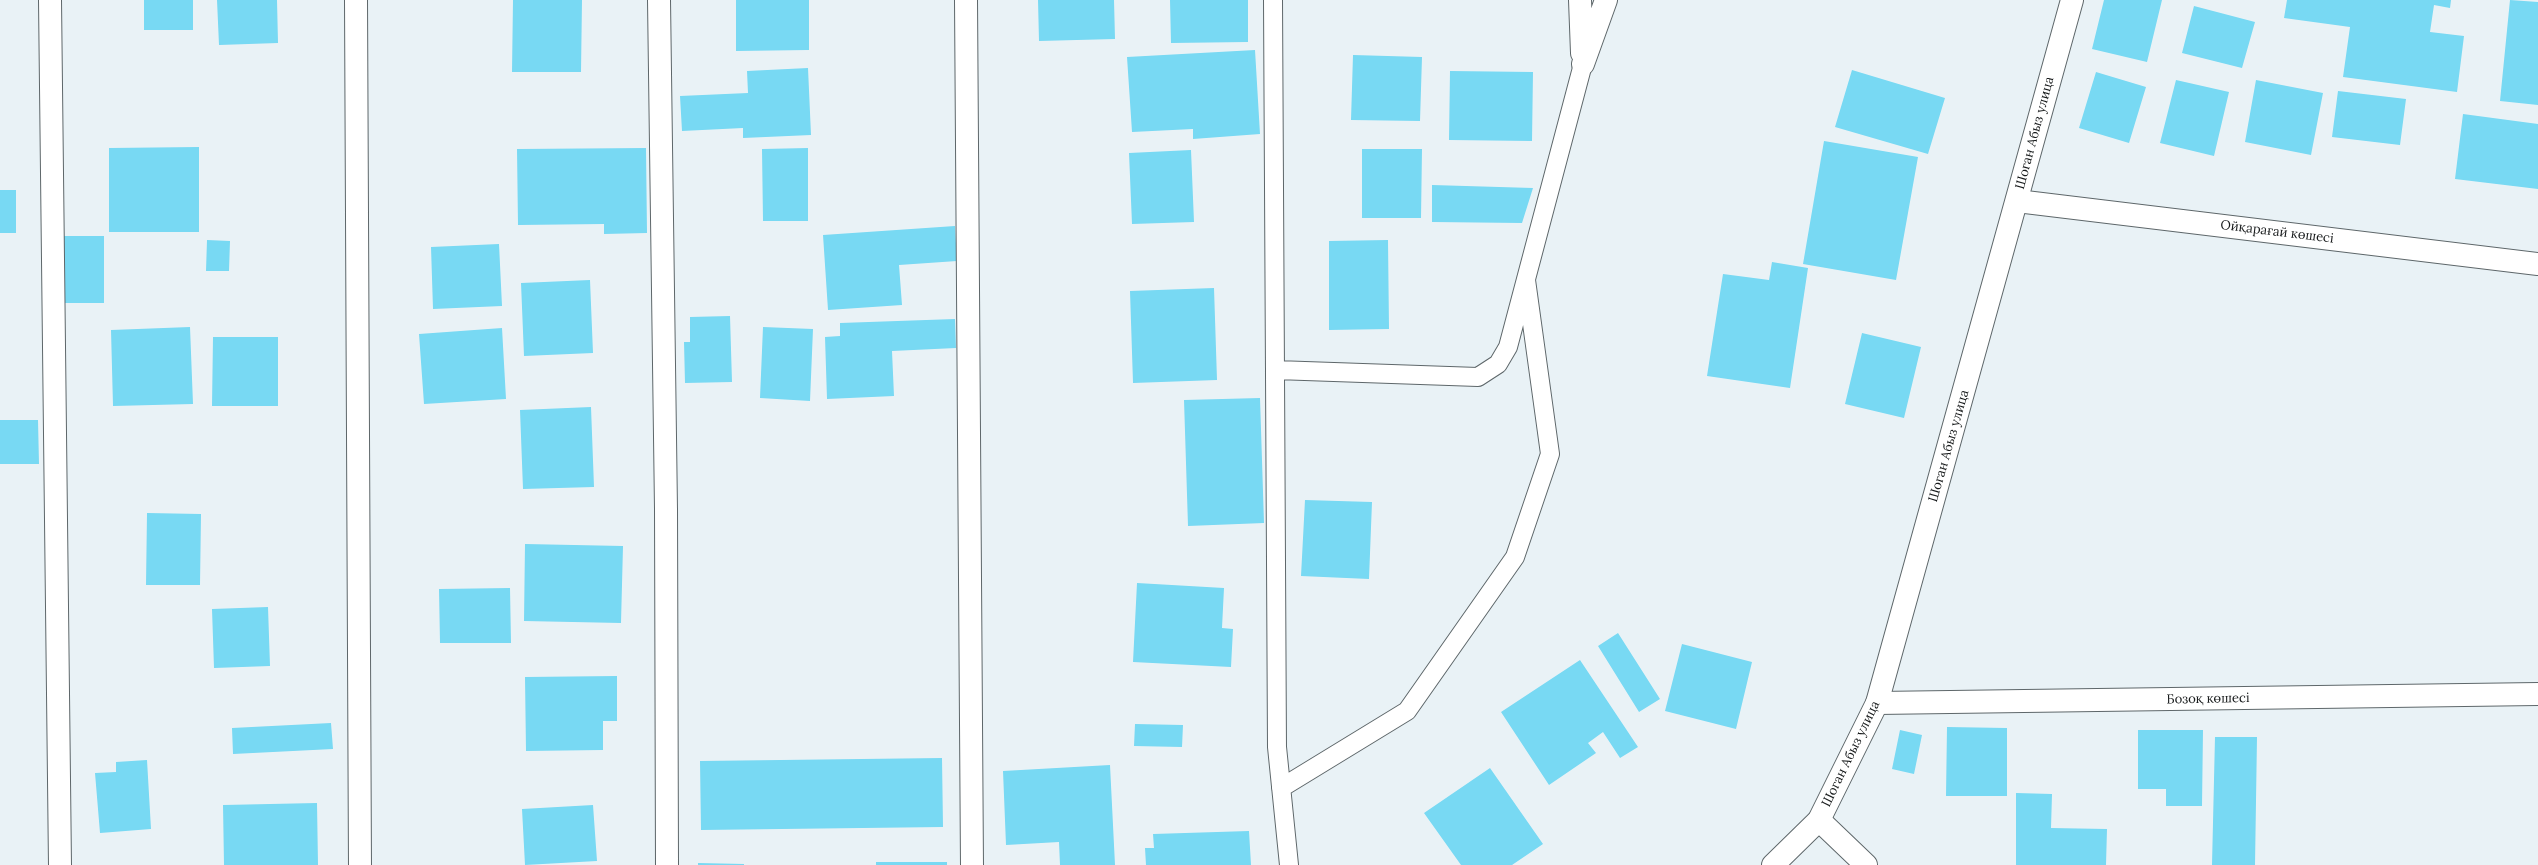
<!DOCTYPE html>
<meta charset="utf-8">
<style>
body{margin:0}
canvas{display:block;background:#e9f2f6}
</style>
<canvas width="2538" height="865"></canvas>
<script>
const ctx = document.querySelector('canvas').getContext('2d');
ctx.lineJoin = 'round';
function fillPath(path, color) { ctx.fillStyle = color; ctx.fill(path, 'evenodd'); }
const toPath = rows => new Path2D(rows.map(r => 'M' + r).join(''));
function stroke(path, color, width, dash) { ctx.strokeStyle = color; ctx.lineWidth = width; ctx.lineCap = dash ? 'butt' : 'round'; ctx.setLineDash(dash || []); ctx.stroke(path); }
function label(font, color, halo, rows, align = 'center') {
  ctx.font = font + ' Lora,serif'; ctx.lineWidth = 4; ctx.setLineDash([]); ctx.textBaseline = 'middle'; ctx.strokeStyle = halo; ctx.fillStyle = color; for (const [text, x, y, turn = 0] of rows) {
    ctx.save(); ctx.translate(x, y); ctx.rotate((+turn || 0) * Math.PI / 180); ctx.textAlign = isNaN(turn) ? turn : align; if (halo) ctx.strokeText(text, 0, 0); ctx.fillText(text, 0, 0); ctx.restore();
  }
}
fillPath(toPath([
 [144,0,193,0,193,30,144,30],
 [217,0,277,0,278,43,219,45],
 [513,0,582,0,581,72,512,72],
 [736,0,809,0,809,50,736,51],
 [1038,0,1114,0,1115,39,1039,41],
 [1170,0,1248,0,1248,42,1171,43],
 [2104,0,2162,0,2147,62,2092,49],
 [2287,0,2451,0,2450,8,2434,5,2430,32,2464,36,2457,92,2343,77,2350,27,2284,18],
 [2510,0,2538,2,2538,105,2500,101],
 [2194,6,2255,22,2242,68,2182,53],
 [1255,50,1260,134,1193,139,1193,129,1132,132,1127,57],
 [1353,55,1422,57,1420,121,1351,120],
 [808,68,811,135,743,138,743,128,682,131,680,96,748,93,747,71],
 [1852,70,1945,98,1928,154,1835,127],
 [1450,71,1533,72,1532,141,1449,140],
 [2096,72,2146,87,2129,143,2079,128],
 [2176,80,2229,92,2214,156,2160,143],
 [2256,80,2323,93,2311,155,2245,142],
 [2338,91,2406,99,2400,145,2332,137],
 [2463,114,2538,124,2538,189,2455,179],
 [1824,141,1918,157,1896,280,1803,264],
 [199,147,199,232,109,232,109,148],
 [646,148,647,233,604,234,604,224,518,225,517,149],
 [808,148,808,221,763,221,762,149],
 [1362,149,1422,149,1421,218,1362,218],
 [1191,150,1194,222,1132,224,1129,153],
 [1432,185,1533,188,1522,223,1432,222],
 [0,190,16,190,16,233,0,233],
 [955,226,957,261,899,265,902,305,828,310,823,235],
 [62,236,104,236,104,303,62,303],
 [207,240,230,241,229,271,206,271],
 [1388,240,1389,329,1329,330,1329,241],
 [499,244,502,306,433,309,431,247],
 [1772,262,1808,268,1790,388,1707,376,1723,274,1769,280],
 [590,280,593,353,524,356,521,283],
 [1214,288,1217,380,1133,383,1130,291],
 [730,316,732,382,685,383,684,342,690,342,690,317],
 [955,319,956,348,892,351,894,396,827,399,825,337,840,336,840,323],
 [190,327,193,404,113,406,111,330],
 [763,327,813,329,810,401,760,398],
 [502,328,506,399,424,404,419,334],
 [1862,333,1921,347,1904,418,1845,404],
 [213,337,278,337,278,406,212,406],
 [1260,398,1264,523,1188,526,1184,400],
 [591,407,594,487,523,489,520,410],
 [0,420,38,420,39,464,0,464],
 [1305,500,1372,502,1369,579,1301,576],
 [147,513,201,514,200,585,146,585],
 [525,544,623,546,621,623,524,621],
 [1137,583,1224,588,1222,628,1233,629,1231,667,1133,662],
 [510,588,511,643,440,643,439,589],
 [268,607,270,666,214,668,212,609],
 [1618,633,1660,699,1639,712,1598,646],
 [1682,644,1752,662,1736,729,1665,711],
 [1580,660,1638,747,1620,758,1603,732,1588,743,1596,753,1549,785,1501,712],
 [617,676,617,721,603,721,603,750,526,751,525,677],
 [331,723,333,749,233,754,232,728],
 [1135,724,1183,725,1182,747,1134,746],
 [1947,727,2007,728,2007,796,1946,796],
 [1900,730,1922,735,1914,774,1892,769],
 [2138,730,2203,730,2202,806,2166,806,2166,789,2138,789],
 [2215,737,2257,737,2255,865,2212,865],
 [942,758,943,827,701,830,700,761],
 [147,760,151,829,100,833,95,773,116,772,116,762],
 [1110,765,1115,865,1060,865,1059,842,1006,845,1003,771],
 [1490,768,1543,844,1512,865,1461,865,1424,813],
 [2016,793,2052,794,2051,828,2107,829,2106,865,2016,865],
 [317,803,318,865,224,865,223,805],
 [593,805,597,861,525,865,522,809],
 [1249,831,1251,865,1146,865,1145,848,1154,848,1153,834],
 [876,862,947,862,947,865,876,865],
 [698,863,744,864,744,865,698,865]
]), '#78d9f3');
const lane = toPath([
 [1273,0,1277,747,1289,865],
 [1276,370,1478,377,1498,364,1508,347,1583,64],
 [1281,788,1407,711,1515,557,1550,454,1526,280]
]);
const street = toPath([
 [50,0,60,865],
 [356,0,360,865],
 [659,0,666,509,667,865],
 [966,0,972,865],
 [1580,0,1582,53],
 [1583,64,1606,0],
 [2017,201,2538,264],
 [1877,703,2538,694],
 [1819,820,1866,865]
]);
const secondary = toPath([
 [1773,865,1819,820,1877,703,2072,0]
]);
stroke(lane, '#5e676a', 20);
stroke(street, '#5e676a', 24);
stroke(secondary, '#5e676a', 24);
stroke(lane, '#fff', 18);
stroke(street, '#fff', 22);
stroke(secondary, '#fff', 22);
label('13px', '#171a1b', '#fff', [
 ["Шоган Абыз улица",2035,133,-75],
 ["Ойқарағай көшесі",2277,232,7],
 ["Шоган Абыз улица",1949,446,-74],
 ["Бозоқ көшесі",2208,699,-1],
 ["Шоган Абыз улица",1851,754,-64]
]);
</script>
